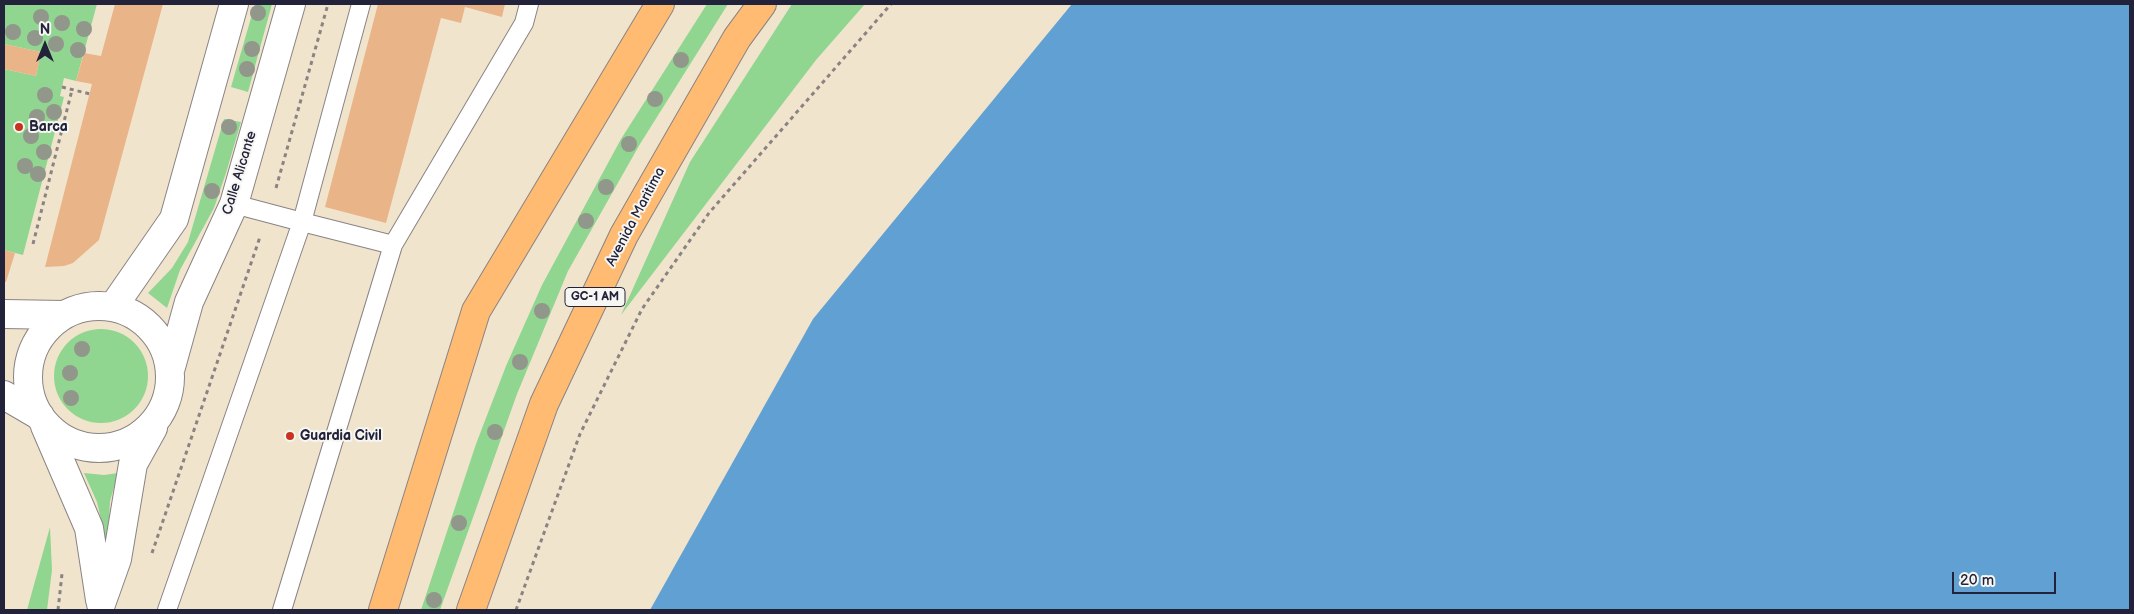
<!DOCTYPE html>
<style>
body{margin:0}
#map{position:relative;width:2134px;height:614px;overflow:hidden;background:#f1e4cc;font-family:"Balsamiq Sans",sans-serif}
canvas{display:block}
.frame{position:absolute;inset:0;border:5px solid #22223b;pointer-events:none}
.north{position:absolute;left:20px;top:20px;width:50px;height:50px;-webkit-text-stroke:4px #f6f6f2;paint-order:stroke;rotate:0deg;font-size:14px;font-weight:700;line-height:20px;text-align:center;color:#22223b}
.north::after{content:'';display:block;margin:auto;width:18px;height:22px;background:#22223b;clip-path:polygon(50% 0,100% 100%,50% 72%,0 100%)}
.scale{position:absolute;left:1952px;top:572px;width:104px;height:22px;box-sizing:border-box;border:2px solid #22223b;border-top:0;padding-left:6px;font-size:15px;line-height:18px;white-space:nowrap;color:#22223b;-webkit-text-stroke:4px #f6f6f2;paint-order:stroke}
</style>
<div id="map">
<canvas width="2134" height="614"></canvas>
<div class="frame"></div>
<div class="north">N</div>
<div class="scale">20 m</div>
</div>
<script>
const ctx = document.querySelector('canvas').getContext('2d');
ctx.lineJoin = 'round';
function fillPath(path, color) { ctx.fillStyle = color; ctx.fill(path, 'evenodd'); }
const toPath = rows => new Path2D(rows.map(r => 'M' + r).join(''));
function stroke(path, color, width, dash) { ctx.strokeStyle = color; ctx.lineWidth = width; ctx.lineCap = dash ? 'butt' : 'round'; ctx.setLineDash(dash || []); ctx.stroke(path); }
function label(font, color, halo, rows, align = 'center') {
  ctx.font = font + ' "Balsamiq Sans",sans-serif'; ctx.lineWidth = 4; ctx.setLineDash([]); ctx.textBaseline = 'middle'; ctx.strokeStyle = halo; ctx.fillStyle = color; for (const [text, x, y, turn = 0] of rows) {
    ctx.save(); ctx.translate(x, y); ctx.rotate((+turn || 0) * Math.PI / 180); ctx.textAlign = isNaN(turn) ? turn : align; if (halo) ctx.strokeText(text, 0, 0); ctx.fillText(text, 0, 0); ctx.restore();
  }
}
fillPath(toPath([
 [4,4,97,4,76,81,64,78,60,96,64,97,23,255,4,250,4,69,36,76,41,52,4,44],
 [255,4,272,4,248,92,231,87],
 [707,4,728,4,640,144,568,271,517,394,440,610,421,610,476,444,506,366,542,285,621,139],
 [792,4,865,4,816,60,621,315,690,162],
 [224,119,241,122,226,173,214,208,180,270,167,308,148,293,172,268,188,242],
 '54 376a47 47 0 1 1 94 0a47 47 0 1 1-94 0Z',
 [84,473,104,475,118,473,110,501,108,540,106,541,97,502],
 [50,527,52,570,47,610,27,610]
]), '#90d690');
fillPath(toPath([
 [1072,4,2130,4,2130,610,650,610,813,319]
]), '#60a0d3');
fillPath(toPath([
 [115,4,163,4,99,240,73,263,64,266,45,267,92,84,76,81,84,53,101,56],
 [378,4,505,4,502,17,465,7,461,23,441,18,386,223,325,207],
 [4,44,41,52,36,76,4,69],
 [4,250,15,253,6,282,4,282]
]), '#eab489');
const lane = toPath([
 [234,204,302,222,361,4],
 [167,610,302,222,393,245,524,23,529,4],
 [282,610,393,245]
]);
const street = toPath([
 '28 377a71 71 0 1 1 142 0a71 71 0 1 1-142 0Z',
 [113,307,174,219,234,4],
 [4,314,64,315],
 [171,367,189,302,234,204,291,4],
 [4,395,40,416],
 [45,426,89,528,100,600],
 [101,604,117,559,133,464,153,428]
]);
const highway = toPath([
 [383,610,476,311,660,4],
 [471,610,544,404,624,235,737,38,762,4]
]);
stroke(lane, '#8a8384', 20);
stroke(street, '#8a8384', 30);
stroke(highway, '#8a8384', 30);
stroke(toPath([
 [62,87,90,94],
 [276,188,328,4],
 [33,244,72,90],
 [152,553,260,237],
 [58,610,62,574],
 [516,610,580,434,642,309,709,213,891,4]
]), '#8a8384', 3, [4, 4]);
stroke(lane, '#fff', 18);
stroke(street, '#fff', 28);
stroke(highway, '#ffbb71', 28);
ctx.fillStyle = '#91978a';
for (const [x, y] of [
 [258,13],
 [41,17],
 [62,23],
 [84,29],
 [13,32],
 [35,38],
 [56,44],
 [252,49],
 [78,50],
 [681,60],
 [247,69],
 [45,95],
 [655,99],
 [54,112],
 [37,117],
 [229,127],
 [31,136],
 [629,144],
 [44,152],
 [25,166],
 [38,174],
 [606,187],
 [212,191],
 [586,221],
 [542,311],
 [82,349],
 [520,362],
 [70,373],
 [71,398],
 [495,432],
 [459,523],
 [434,600]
]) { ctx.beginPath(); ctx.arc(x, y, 8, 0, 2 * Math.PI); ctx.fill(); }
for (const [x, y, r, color] of [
 [19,127,5,"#c8321e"],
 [290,436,5,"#c8321e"]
]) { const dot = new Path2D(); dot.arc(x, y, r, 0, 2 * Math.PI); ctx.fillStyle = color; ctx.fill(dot); stroke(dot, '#f6f6f2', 2); }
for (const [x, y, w] of [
 [595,297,60]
]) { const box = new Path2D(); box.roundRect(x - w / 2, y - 9.5, w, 19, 4); ctx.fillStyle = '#f6f6f2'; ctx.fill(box); stroke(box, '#22223b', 1); }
label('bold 12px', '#22223b', null, [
 ["GC-1 AM",595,297]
]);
label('bold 14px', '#22223b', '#f6f6f2', [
 ["Barca",29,127],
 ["Guardia Civil",300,436]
], 'left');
label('14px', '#22223b', '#f6f6f2', [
 ["Calle Alicante",240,173,-73],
 ["Avenida Maritima",636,217,-62]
]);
</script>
